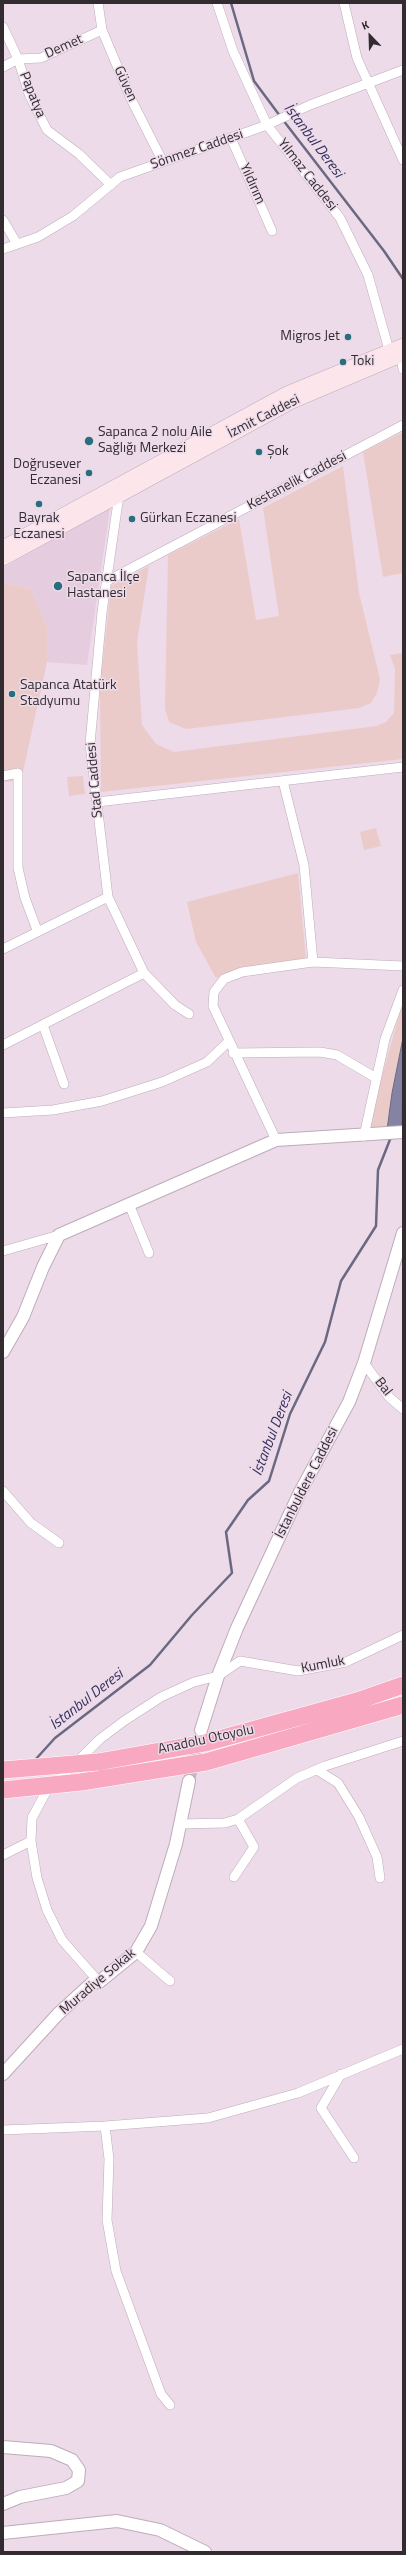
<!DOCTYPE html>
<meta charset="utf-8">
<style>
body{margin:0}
#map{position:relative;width:406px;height:2555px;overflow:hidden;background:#eddbe9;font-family:"Titillium Web",sans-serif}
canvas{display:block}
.frame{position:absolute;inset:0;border:4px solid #322c31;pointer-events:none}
.north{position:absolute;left:350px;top:16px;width:40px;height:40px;-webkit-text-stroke:3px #eddbe9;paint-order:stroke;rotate:337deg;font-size:11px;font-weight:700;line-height:16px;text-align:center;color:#322c31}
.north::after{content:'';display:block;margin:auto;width:14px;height:18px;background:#322c31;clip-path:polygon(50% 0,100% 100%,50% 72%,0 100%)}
</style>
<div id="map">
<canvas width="406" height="2555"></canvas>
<div class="frame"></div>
<div class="north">K</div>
</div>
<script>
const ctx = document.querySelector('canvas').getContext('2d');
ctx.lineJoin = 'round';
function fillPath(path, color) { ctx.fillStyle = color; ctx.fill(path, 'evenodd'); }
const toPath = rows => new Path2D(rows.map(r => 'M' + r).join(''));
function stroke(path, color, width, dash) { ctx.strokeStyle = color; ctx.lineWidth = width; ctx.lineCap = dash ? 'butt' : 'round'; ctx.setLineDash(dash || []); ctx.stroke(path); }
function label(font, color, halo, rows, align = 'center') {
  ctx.font = font + ' "Titillium Web",sans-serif'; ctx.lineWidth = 3; ctx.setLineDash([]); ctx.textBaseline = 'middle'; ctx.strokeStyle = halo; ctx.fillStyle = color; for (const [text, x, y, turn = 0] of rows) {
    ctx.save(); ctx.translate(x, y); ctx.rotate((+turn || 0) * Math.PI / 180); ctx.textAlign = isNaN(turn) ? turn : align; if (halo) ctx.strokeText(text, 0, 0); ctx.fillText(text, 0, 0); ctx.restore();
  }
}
fillPath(toPath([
 [110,508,87,665,47,662,47,628,31,589,3,583,3,568]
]), '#e5cddf');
fillPath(toPath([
 [403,432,403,573,383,577,363,452],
 [343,466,359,593,380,679,377,693,371,703,359,708,186,729,169,722,165,709,168,555,239,519,256,620,279,616,263,508],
 [149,566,137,642,142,725,156,744,174,752,377,726,386,722,394,713,395,669,390,655,403,653,403,759,101,792,100,687,111,586],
 [3,583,31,589,47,628,47,662,21,781,3,782],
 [83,776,85,794,69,796,67,777],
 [376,828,381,846,364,850,360,832],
 [298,873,306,959,238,970,216,978,196,942,187,902],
 [403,1001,403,1038,392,1093,387,1130,367,1130]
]), '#ebcbc9');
const water = toPath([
 [403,1038,402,1129,387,1130,392,1093,403,1038]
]);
fillPath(water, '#8483a4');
stroke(water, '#6b6982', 1);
stroke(toPath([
 [231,3,254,81,280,116],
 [283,120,384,251,403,279],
 [35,1760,55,1738,150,1665,192,1615,232,1573,226,1532,248,1500,269,1481,290,1414,325,1342,341,1281,376,1226,378,1170,391,1137]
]), '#6b6982', 2.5);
stroke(toPath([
 [189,1781,199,1737]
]), '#c8b8c4', 12, [12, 6]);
const minor = toPath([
 [98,3,102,30,131,99,163,162],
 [217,3,233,51,267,125,340,218,368,275,389,350],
 [344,3,357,58,403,160],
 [3,27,18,59,29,94,47,130,79,154,111,185],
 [3,67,18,59,41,58,102,30],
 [231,138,272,231],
 [3,220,17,244],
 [3,249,38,237,73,216,120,177,267,125,310,105,403,70],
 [401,356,403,369],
 [119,495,102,612,90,744,108,897,144,973,175,1005,189,1014],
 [107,581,403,425],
 [3,776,18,773,18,868,25,898,37,930],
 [283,781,304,865,313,962],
 [97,802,403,767],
 [3,949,108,897],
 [43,1025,64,1084],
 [3,1045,144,973],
 [233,1053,320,1052,337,1055,376,1078],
 [3,1113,53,1110,102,1101,162,1082,207,1062,228,1042],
 [364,1136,385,1039,403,990],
 [276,1140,213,1006,214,992,224,979,242,972,313,962,403,966],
 [129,1204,149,1253],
 [3,1251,59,1235],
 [364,1363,389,1397,403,1409],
 [3,1491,31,1523,59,1543],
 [317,1770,338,1783,359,1817,377,1857,380,1878],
 [180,1824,225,1823,238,1819,297,1778,325,1766,403,1741],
 [3,1855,31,1841],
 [234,1877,254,1847,238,1819],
 [136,1952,170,1981],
 [99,1982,62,1940,47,1910,37,1878,31,1841,32,1818,46,1792,100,1739,124,1721,161,1697,194,1682,218,1676,240,1661,298,1671,346,1662,403,1635],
 [341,2074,321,2108,354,2158],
 [105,2126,109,2159,107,2220,116,2271,161,2394,170,2405],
 [3,2130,105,2126,208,2118,298,2093,403,2049]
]);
const tertiary = toPath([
 [3,1352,23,1317,43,1267,59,1235,276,1140,403,1132],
 [201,1730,218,1676,237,1628,300,1492,349,1402,364,1363,403,1233],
 [3,2074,58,2014,92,1983,99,1982,136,1952,151,1926,176,1844,189,1781],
 [3,2447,51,2451,72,2460,79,2470,78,2481,66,2488,20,2497,3,2504],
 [3,2533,117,2521,160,2530,205,2552]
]);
const secondary = toPath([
 [3,547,287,393,403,345],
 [3,559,292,402,403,355]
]);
const motorway = toPath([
 [98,1762,205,1743,357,1701,403,1685],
 [81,1782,206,1762,403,1705]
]);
stroke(minor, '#bdacb8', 10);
stroke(tertiary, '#bdacb8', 14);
stroke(secondary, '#bdacb8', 14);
stroke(motorway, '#fff', 18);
stroke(minor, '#fff', 9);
stroke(tertiary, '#fff', 12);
stroke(secondary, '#fde5ec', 13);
stroke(motorway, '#f8a8c1', 17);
const motorwayBridge = toPath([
 [3,1770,98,1762],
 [3,1790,81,1782]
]);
stroke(motorwayBridge, '#fff', 18, []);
stroke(motorwayBridge, '#f8a8c1', 17);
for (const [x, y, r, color] of [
 [348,337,4,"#286e7c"],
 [343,362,4,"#286e7c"],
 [89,441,5,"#286e7c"],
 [259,452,4,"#286e7c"],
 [89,473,4,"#286e7c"],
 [39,504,4,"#286e7c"],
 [132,519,4,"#286e7c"],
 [58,586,5,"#286e7c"],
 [12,694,4,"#286e7c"]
]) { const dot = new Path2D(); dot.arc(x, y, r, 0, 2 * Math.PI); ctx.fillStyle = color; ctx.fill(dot); stroke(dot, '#eddbe9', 1.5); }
label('14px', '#322c31', '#eddbe9', [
 ["Demet",64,47,-24],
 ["Güven",125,84,66],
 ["Papatya",32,95,68],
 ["Sönmez Caddesi",197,150,-19],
 ["Yılmaz Caddesi",307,175,52],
 ["Yıldırım",252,184,66],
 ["İzmit Caddesi",264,417,-27],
 ["Kestanelik Caddesi",297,481,-28],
 ["Stad Caddesi",95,780,-95],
 ["Bal",383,1387,52],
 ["İstanbuldere Caddesi",307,1483,-63],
 ["Kumluk",323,1665,-11],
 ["Anadolu Otoyolu",206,1740,-12],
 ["Muradiye Sokak",98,1982,-40]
]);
label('14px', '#322c31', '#eddbe9', [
 ["Migros Jet",340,337,"right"],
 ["Toki",351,362],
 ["Sapanca 2 nolu Aile",98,433],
 ["Sağlığı Merkezi",98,449],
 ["Şok",267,452],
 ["Doğrusever",81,465,"right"],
 ["Eczanesi",81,481,"right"],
 ["Bayrak",39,519,"center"],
 ["Eczanesi",39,535,"center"],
 ["Gürkan Eczanesi",140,519],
 ["Sapanca İlçe",67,578],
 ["Hastanesi",67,594],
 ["Sapanca Atatürk",20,686],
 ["Stadyumu",20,702]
], 'left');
label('italic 15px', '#35305e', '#eddbe9', [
 ["İstanbul Deresi",313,141,53],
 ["İstanbul Deresi",273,1434,-69],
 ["İstanbul Deresi",87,1700,-38]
]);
</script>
